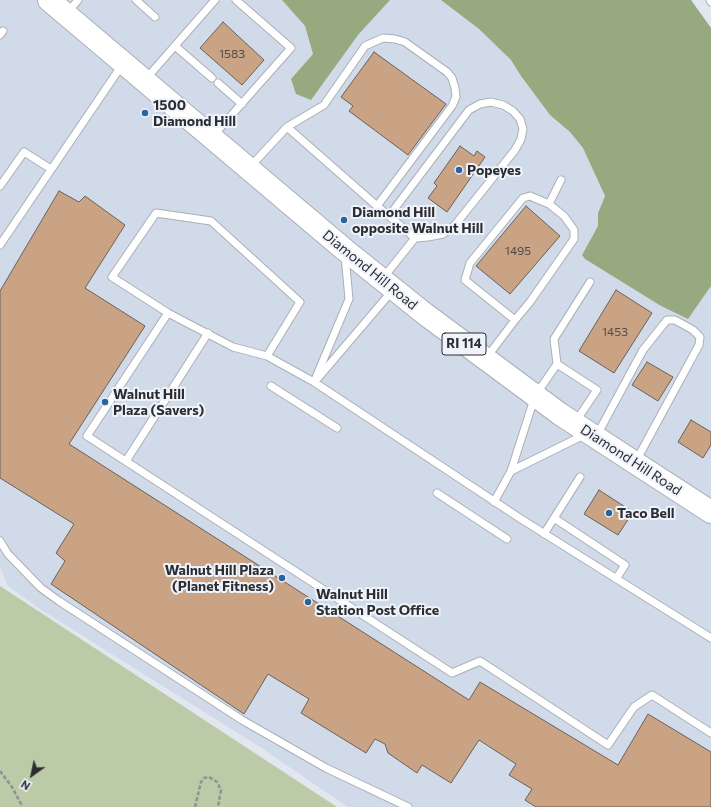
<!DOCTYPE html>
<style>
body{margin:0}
#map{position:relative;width:711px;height:807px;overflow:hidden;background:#e2e6ee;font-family:Commissioner,sans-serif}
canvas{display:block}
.north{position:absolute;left:12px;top:755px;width:40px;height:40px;-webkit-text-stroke:3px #eff3fb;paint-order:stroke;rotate:213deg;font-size:11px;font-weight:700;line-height:16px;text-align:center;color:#2c2d30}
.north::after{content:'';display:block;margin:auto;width:14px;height:18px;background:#2c2d30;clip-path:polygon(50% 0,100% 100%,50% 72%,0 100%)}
</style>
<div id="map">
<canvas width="711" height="807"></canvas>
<div class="north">N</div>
</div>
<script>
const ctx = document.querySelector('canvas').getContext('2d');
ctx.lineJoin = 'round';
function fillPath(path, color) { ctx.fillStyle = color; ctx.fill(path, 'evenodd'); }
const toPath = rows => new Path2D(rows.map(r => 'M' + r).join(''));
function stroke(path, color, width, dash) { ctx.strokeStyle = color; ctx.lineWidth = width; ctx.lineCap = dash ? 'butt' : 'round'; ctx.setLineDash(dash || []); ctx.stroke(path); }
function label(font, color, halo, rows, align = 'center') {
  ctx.font = font + ' Commissioner,sans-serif'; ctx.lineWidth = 4; ctx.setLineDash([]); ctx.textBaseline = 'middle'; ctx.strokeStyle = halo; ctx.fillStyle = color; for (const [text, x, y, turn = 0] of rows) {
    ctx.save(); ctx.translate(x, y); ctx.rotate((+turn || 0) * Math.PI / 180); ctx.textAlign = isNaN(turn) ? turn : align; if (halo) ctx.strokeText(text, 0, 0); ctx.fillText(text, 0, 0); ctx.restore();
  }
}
fillPath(toPath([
 [0,0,282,0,305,26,313,54,291,79,358,35,390,0,441,0,479,29,511,60,521,76,550,115,570,132,583,148,605,196,598,213,598,226,582,255,585,259,661,306,688,319,711,286,711,807,348,807,260,747,40,609,8,586,0,567]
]), '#d1dae8');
fillPath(toPath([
 [0,586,337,807,0,807]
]), '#bbcaa7');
fillPath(toPath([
 [282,0,390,0,358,35,311,100,296,94,291,79,313,54,305,26],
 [441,0,691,0,711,28,711,286,688,319,661,306,585,259,582,255,598,226,598,213,605,196,583,148,570,132,550,115,521,76,511,60,479,29]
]), '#97a97f');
const building = toPath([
 [223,22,264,60,242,85,200,48,223,22],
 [374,52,446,104,408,155,349,111,353,106,341,97,374,52],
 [460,146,474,156,477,151,485,157,447,212,428,198,437,186,434,183,460,146],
 [59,191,79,202,85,196,125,225,85,288,145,326,69,444,469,700,480,682,618,765,648,714,711,752,711,807,536,807,525,800,532,789,509,775,516,764,479,740,451,783,422,765,417,773,388,753,385,744,375,739,366,753,301,713,309,699,268,674,244,714,51,584,65,561,56,553,74,524,0,478,0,291,59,191],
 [526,206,560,236,510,294,476,266,526,206],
 [616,290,652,313,614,373,579,351,616,290],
 [647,362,673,377,658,401,632,385,647,362],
 [691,420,711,432,711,445,703,458,678,442,691,420],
 [599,490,633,512,618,535,584,514,599,490]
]);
fillPath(building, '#c9a384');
stroke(building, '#69625d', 1);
const lane = toPath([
 [136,0,155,17],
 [710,0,711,2],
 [68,12,78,0],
 [0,35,3,31],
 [175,46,212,78],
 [145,80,215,0],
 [218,83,242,104],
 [287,127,324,105,365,46,383,38,395,39,405,42,447,72,452,78,455,88,456,97,452,106,377,206],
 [213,136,291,48,236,0],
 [250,167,287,127,377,206,389,216,415,238,428,237,443,234,455,225,515,150,521,139,523,129,520,119,513,111,503,105,491,102,480,104,469,110,389,216],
 [0,186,24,152,51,169],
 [549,204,561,180],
 [0,245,122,65],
 [383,278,415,238],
 [168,313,87,436,452,673,480,661,608,745,634,707,652,695,711,733],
 [267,356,300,302,211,221,156,213,112,277,168,313,233,347,267,356,314,382,521,519,711,638],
 [487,357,515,320,530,302,574,239,574,230,564,216,549,204,530,196,523,198,470,263,465,280,515,320],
 [557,364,554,339,590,282],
 [318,378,392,291],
 [314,382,349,299,345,256],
 [271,386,337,428],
 [597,435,643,350,667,320,675,320,693,330,700,337,699,345,636,461],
 [126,461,208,333],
 [511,471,584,435],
 [437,493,507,539],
 [494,502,511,471,535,396,557,364,597,390,576,421],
 [554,518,625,565,616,579],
 [544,534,580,477],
 [0,541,8,554,41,588,59,601,242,720,326,768,408,807]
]);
const primary = toPath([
 [49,0,345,250,425,314,560,414,711,512]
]);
stroke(lane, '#abafb6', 9);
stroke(primary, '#abafb6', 24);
stroke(toPath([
 [0,771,12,787,21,804,21,807],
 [195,807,201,782,204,778,209,777,217,782,221,790,218,807]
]), '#8f9197', 2.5, [4, 2]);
stroke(lane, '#fff', 7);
stroke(primary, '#fff', 22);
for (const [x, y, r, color] of [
 [145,113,4,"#28659c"],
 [459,170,4,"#28659c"],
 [344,220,4,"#28659c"],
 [105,402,4,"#28659c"],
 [609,513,4,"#28659c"],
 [282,578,4,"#28659c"],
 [308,602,4,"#28659c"]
]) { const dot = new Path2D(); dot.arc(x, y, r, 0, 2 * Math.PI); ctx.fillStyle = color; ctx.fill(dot); stroke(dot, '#eff3fb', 1.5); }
label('12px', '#534a45', null, [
 ["1583",232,54],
 ["1495",518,251],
 ["1453",615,332]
]);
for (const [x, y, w] of [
 [464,344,44]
]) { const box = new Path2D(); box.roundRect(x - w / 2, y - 11, w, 22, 3); ctx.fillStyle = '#eff3fb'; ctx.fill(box); stroke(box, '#2c2d30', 1); }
label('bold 13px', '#2c2d30', null, [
 ["RI 114",464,344]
]);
label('bold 14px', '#2c2d30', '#eff3fb', [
 ["1500",153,105],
 ["Diamond Hill",153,121],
 ["Popeyes",467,170],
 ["Diamond Hill",352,212],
 ["opposite Walnut Hill",352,228],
 ["Walnut Hill",113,394],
 ["Plaza (Savers)",113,410],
 ["Taco Bell",617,513],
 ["Walnut Hill Plaza",274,570,"right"],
 ["(Planet Fitness)",274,586,"right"],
 ["Walnut Hill",316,594],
 ["Station Post Office",316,610]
], 'left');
label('14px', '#2c2d30', '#eff3fb', [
 ["Diamond Hill Road",370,270,39],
 ["Diamond Hill Road",631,460,33]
]);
</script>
